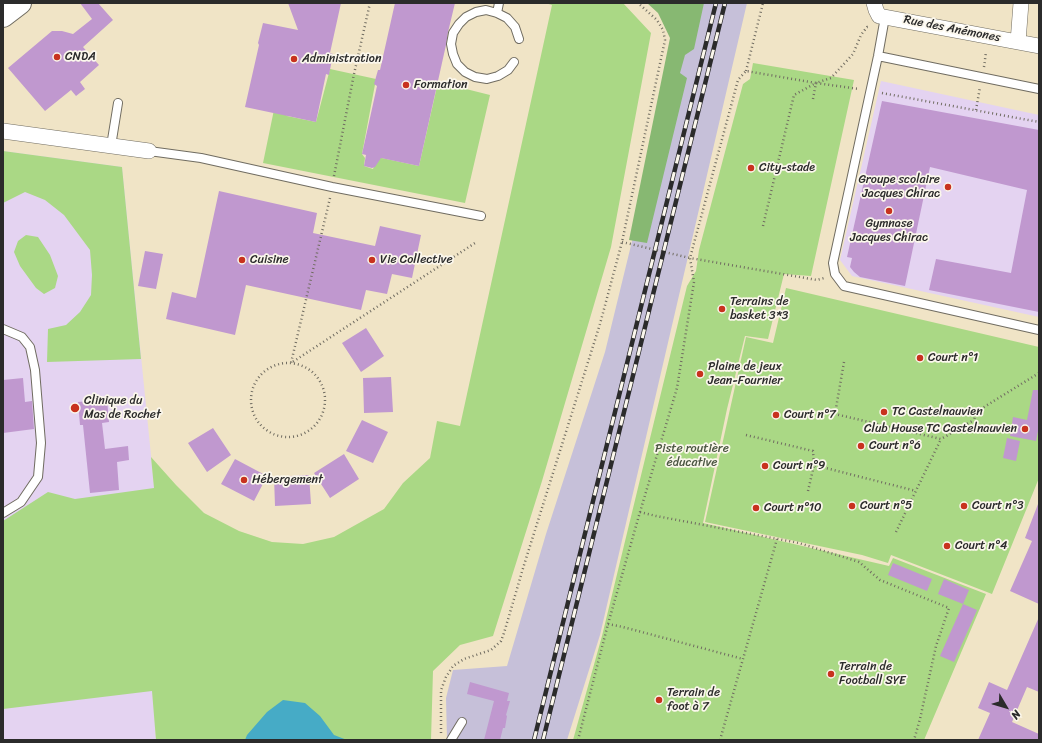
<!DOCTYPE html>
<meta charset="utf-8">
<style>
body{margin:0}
#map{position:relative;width:1042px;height:743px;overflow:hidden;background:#f0e4c6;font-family:Sriracha,sans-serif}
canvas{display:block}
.frame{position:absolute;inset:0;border:4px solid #2b2b2b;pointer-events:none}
.north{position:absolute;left:986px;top:687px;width:40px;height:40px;-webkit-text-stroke:3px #fbf7ec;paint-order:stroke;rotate:128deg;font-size:11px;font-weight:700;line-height:16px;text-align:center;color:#2b2b2b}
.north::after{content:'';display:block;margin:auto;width:14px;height:18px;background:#2b2b2b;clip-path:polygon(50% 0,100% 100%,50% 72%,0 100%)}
</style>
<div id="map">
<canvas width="1042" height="743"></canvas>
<div class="frame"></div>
<div class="north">N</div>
</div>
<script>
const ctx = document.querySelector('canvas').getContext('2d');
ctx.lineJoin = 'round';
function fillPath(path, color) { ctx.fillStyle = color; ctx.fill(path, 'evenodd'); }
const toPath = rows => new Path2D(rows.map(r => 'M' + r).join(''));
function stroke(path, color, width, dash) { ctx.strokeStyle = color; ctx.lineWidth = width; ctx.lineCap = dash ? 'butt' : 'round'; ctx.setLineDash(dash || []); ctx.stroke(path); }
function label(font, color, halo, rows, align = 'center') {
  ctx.font = font + ' Sriracha,sans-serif'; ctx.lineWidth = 3.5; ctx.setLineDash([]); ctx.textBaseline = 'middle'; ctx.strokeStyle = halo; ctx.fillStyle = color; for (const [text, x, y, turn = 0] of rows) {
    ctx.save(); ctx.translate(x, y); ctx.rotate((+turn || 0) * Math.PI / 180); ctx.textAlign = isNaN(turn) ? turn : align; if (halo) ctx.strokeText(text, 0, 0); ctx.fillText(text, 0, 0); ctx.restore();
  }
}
fillPath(toPath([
 [881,81,1039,115,1039,317,852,276,840,260],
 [3,151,122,167,175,694,153,691,156,740,3,740]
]), '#e4d3f1');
fillPath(toPath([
 [691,3,747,3,600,635,567,740,447,740,446,698,453,670,507,666,546,534,605,352,682,36]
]), '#c6c0d9');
fillPath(toPath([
 [545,3,623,3,651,33,611,247,542,481,493,636,460,645,433,671,431,740,156,740,152,691,3,709,3,521,48,492,75,499,154,488,151,457,176,485,204,513,239,531,272,542,303,544,334,537,384,509,403,483,430,458,437,421,460,426,552,5],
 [753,63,854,80,811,276,784,274,768,339,745,336,727,409,703,523,889,566,893,558,986,594,924,740,573,740,602,636,687,286,696,271,699,250,743,84,750,79],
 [330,69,376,79,362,154,365,158,364,166,373,169,377,157,419,166,438,82,490,95,465,203,263,163,276,100,287,116,316,122],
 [3,151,122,167,141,359,47,362,48,329,66,325,80,312,91,295,92,275,90,250,64,215,45,200,25,192,3,203],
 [26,235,38,237,50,255,58,276,55,288,44,294,36,288,20,266,14,252,18,241],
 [786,288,1039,347,1039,478,992,594,891,555,888,563,862,555,705,522,746,337,773,343]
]), '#aad885');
fillPath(toPath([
 [647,3,704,3,694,49,685,55,680,73,687,78,647,243,629,240,670,38,658,13]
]), '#87b872');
fillPath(toPath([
 [283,700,305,703,320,716,334,735,347,740,245,740,247,735,267,712]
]), '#46abc6');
fillPath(toPath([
 [80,3,98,3,113,20,83,47,99,65,80,82,85,89,76,96,71,90,45,111,8,68,52,31,62,31,73,34,92,19],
 [288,3,341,3,330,53,333,54,329,75,326,74,316,122,245,107,259,45,258,43,263,23,298,30],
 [395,3,455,3,449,28,448,32,446,45,419,166,381,158,375,167,372,168,364,166,366,155,362,154,377,86,374,84,378,70,380,70],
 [882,101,1039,130,1039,312,929,290,936,259,1011,273,1027,190,930,167,905,286,860,277,854,272,850,267,852,258,847,257],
 [219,191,317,213,313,233,375,246,380,226,421,235,412,278,392,274,387,294,366,290,361,310,246,285,235,335,166,319,172,292,196,298],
 [145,251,163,254,156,289,138,286],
 [366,328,384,356,361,372,342,343],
 [391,377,393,412,364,413,363,378],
 [23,378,25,402,32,401,34,429,3,433,3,380],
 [1033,390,1039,390,1039,426,1036,441,1010,436,1013,417,1027,420],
 [107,399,109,422,102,423,105,449,128,446,129,460,117,462,119,490,90,493,83,425,80,425,78,402],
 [362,420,388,432,373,463,346,451],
 [213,428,231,455,207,472,188,443],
 [1007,438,1020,441,1016,461,1003,458],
 [344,454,359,479,330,498,314,473],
 [235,459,267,476,254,501,221,484],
 [309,475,311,504,275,506,274,477],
 [1038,504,1039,504,1039,604,1010,591,1032,541,1025,538],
 [893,563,932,579,927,591,888,575],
 [944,579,969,590,963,604,938,594],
 [963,604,977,610,954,662,940,656],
 [1039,617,1039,692,1027,687,1012,722,1039,734,1039,740,978,740,990,713,978,708,989,682,1007,690],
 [470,682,509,693,507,701,510,701,506,715,507,716,505,728,503,728,500,740,484,740,494,701,467,694]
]), '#c098cf');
const service = toPath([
 [497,13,499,3],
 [885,17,878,56,833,263,835,274,844,286,1039,330],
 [878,56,1039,89],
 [514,62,508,70,498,76,487,79,475,77,465,72,457,64,453,54,451,44,453,33,459,24,466,17,476,12,486,10,497,13,507,18,515,27,519,39],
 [111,146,118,103],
 [149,151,201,158,332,187,481,216],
 [3,329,22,337,30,347,35,370,41,443,38,477,21,502,3,513],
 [451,740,462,722]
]);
const minor = toPath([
 [874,3,876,10,879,16,1039,46],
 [1018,42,1021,3],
 [3,131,149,151]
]);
const primary = toPath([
 [3,16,20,3]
]);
stroke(service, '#706c61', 10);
stroke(minor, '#706c61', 16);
stroke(primary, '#706c61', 24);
stroke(toPath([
 [984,67,986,52],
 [746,71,763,3],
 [882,93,1039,122],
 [813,99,816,83],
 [976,110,980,87],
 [334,176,354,74,370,3],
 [330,198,291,363,475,243],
 [763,226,794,95,816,83,859,89],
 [622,242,690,258,738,80,746,71,816,83,831,78,853,54,861,35,867,27,870,27],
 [844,362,835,414,941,439,974,420],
 '251 400a37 37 0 1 1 74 0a37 37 0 1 1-74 0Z',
 [1011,431,994,430,982,431,974,420,976,412,1039,373],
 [746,435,813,451,814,465],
 [808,491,814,465,916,491],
 [640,512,656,516,799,543,859,562,880,580,949,608,936,646,920,719,914,740],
 [896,532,941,439],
 [608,624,623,627,743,659],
 [441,733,441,690,446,677,453,666,464,659,491,650,501,641,504,633,524,565,600,324,622,242,665,40,663,30,657,20,638,3],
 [578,740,608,624,640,512,677,388,694,282,690,258,817,280,824,278],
 [720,740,777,539]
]), '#706c61', 2.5, [1, 3]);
stroke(service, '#fff', 8);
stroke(minor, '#fff', 15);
stroke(primary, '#fff', 22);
const rail = toPath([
 [534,740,716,3],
 [543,740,725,3]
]);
stroke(rail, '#2b2b2b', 4.5);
stroke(rail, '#fbf7ec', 3, [9]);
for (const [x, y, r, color] of [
 [57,57,4,"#c8321e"],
 [294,59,4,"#c8321e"],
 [406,85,4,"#c8321e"],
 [751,168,4,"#c8321e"],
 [948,187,4,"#c8321e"],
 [889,211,4,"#c8321e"],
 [242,260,4,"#c8321e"],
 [372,260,4,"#c8321e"],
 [722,309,4,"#c8321e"],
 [920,358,4,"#c8321e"],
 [700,374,4,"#c8321e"],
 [75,408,5,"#c8321e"],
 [884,412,4,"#c8321e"],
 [776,415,4,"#c8321e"],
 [1025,429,4,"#c8321e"],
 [861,446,4,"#c8321e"],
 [765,466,4,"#c8321e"],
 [244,480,4,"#c8321e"],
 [852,506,4,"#c8321e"],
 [964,506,4,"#c8321e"],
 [756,508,4,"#c8321e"],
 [947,546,4,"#c8321e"],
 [831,674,4,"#c8321e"],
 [659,700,4,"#c8321e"]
]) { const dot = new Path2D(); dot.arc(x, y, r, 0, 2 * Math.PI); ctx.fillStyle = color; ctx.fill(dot); stroke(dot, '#fbf7ec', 1.5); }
label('12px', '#2b2b2b', '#fbf7ec', [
 ["Rue des Anémones",952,29,11]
]);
label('12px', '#2b2b2b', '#fbf7ec', [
 ["CNDA",65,57],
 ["Administration",302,59],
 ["Formation",414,85],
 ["City-stade",759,168],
 ["Groupe scolaire",940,180,"right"],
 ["Jacques Chirac",940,194,"right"],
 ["Gymnase",889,224,"center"],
 ["Jacques Chirac",889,238,"center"],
 ["Cuisine",250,260],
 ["Vie Collective",380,260],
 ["Terrains de",730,302],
 ["basket 3*3",730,316],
 ["Court n°1",928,358],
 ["Plaine de jeux",708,367],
 ["Jean-Fournier",708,381],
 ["Clinique du",84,401],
 ["Mas de Rochet",84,415],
 ["TC Castelnauvien",892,412],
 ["Court n°7",784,415],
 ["Club House TC Castelnauvien",1017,429,"right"],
 ["Court n°6",869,446],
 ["Court n°9",773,466],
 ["Hébergement",252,480],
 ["Court n°5",860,506],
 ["Court n°3",972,506],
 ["Court n°10",764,508],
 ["Court n°4",955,546],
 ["Terrain de",839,667],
 ["Football SYE",839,681],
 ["Terrain de",667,693],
 ["foot à 7",667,707]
], 'left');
label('12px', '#4b5642', '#fbf7ec', [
 ["Piste routière",692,449],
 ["éducative",692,463]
]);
</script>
